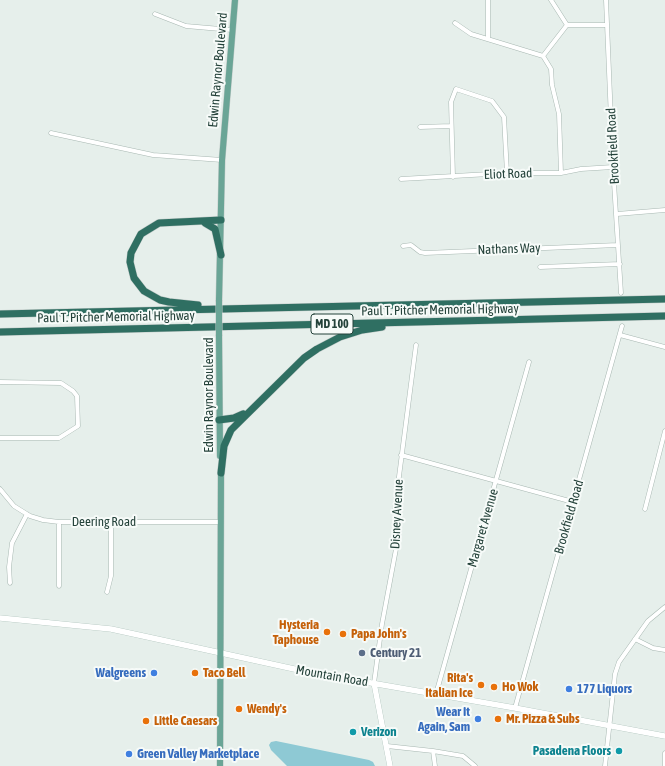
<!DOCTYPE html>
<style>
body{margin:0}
canvas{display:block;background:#e6efeb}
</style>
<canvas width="665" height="766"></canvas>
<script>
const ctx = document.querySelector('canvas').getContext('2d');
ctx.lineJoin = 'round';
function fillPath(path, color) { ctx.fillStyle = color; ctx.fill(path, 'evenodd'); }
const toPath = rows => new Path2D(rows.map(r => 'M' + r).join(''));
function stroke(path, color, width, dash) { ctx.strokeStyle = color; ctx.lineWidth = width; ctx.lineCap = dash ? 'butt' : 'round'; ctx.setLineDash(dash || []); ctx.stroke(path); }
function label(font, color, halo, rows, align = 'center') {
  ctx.font = font + ' "Asap Condensed",sans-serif'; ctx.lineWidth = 4; ctx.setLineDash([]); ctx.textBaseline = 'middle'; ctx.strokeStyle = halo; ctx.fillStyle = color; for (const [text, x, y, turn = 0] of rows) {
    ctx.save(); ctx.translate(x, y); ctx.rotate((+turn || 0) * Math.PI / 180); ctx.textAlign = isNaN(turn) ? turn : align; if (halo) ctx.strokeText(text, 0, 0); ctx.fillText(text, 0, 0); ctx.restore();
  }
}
fillPath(toPath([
 [276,741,369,760,373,762,375,766,287,766,271,750,269,745,271,742]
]), '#8ec9d4');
const street = toPath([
 [488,0,488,38],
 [551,0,567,25,607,25],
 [606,0,613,167,621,293],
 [155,14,186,26,232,30],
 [455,23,471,34,543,56,551,69,552,85,559,114,561,173],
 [543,56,567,25],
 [420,127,451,126],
 [51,133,153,155,222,160],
 [453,177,451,102,456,89,492,101,504,117,507,173],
 [401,179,507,173,561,173,581,169,613,167],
 [617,214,665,210],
 [403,246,411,245,420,252,425,253,618,245],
 [540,267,620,264],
 [620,335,665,347],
 [0,382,61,383,73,391,77,396,78,426,59,438,0,438],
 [401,455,573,502],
 [0,489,14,506,30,516,43,520,59,522,220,522],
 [645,509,665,431],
 [59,522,59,586],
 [10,583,9,567,12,543,27,514],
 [107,592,111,576,111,522],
 [635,639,653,648,665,650],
 [374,683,382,624,399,533,395,509,397,492,416,345],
 [436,694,529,362],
 [515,708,622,326],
 [387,746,433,751,463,756,475,766],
 [433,751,435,766],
 [605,766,615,674,619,662,648,621,665,607],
 [665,766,665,753]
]);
const secondary = toPath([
 [0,618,111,629,308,672,515,708,665,736],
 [374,683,390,766]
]);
const primary = toPath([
 [219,300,222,160,235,0],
 [219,336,220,456],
 [220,766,221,470]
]);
const highway = toPath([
 [205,223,215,229,221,255],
 [198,305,169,302,160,300,144,291,134,278,130,262,131,253,141,234,159,223,221,220],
 [0,314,665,299],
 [0,332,665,316],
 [219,420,234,418,243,414],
 [221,473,224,446,231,430,304,358,317,349,340,337,362,330,382,327]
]);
stroke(street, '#a8b8b2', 5);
stroke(secondary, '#a4bbb3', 6);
stroke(primary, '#c2cac8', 7);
stroke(highway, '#c2cac8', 8);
stroke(street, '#fff', 4);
stroke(secondary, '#fff', 5.5);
stroke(primary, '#6aa596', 6);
stroke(highway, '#2f6f62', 7);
const primaryBridge = toPath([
 [219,300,219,336]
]);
stroke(primaryBridge, '#c2cac8', 7, []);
stroke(primaryBridge, '#6aa596', 6);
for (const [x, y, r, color] of [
 [327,632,4,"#e8710a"],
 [343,634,4,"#e8710a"],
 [362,653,4,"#5c6f8a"],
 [154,673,4,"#3f7fe0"],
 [195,673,4,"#e8710a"],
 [481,685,4,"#e8710a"],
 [494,687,4,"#e8710a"],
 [569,689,4,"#3f7fe0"],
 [239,709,4,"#e8710a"],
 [478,719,4,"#3f7fe0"],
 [498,719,4,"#e8710a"],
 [146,721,4,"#e8710a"],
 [353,732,4,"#0f9aa8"],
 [619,751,4,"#0f9aa8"],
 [129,754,4,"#3f7fe0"]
]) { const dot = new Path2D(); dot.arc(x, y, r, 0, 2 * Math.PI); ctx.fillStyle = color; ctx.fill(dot); stroke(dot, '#f7fbf9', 1.5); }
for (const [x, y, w] of [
 [332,324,42]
]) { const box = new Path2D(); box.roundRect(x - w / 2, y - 10, w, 20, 3); ctx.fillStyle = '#f7fbf9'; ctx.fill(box); stroke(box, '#24423a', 1); }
label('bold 12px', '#24423a', null, [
 ["MD 100",332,324]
]);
label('13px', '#24423a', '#f7fbf9', [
 ["Edwin Raynor Boulevard",218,70,-85],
 ["Brookfield Road",613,146,-93],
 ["Eliot Road",508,174,-2],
 ["Nathans Way",509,249,-2],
 ["Paul T. Pitcher Memorial Highway",440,310,-1],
 ["Paul T. Pitcher Memorial Highway",116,317,-1],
 ["Edwin Raynor Boulevard",209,395,-90],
 ["Disney Avenue",397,514,-87],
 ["Brookfield Road",569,517,-74],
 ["Deering Road",104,522],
 ["Margaret Avenue",483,528,-74],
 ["Mountain Road",332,676,10]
]);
label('bold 13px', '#c56008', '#f7fbf9', [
 ["Hysteria",319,625,"right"],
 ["Taphouse",319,640,"right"],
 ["Papa John's",351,634],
 ["Taco Bell",203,673],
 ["Rita's",473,678,"right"],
 ["Italian Ice",473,693,"right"],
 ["Ho Wok",502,687],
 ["Wendy's",247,709],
 ["Mr. Pizza & Subs",506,719],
 ["Little Caesars",154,721]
], 'left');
label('bold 13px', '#4e5e75', '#f7fbf9', [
 ["Century 21",370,653]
], 'left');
label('bold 13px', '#366cbe', '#f7fbf9', [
 ["Walgreens",146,673],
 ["177 Liquors",577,689,"left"],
 ["Wear It",470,712],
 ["Again, Sam",470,727],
 ["Green Valley Marketplace",137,754,"left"]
], 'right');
label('bold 13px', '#0d838f', '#f7fbf9', [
 ["Verizon",361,732],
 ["Pasadena Floors",611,751,"right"]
], 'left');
</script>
